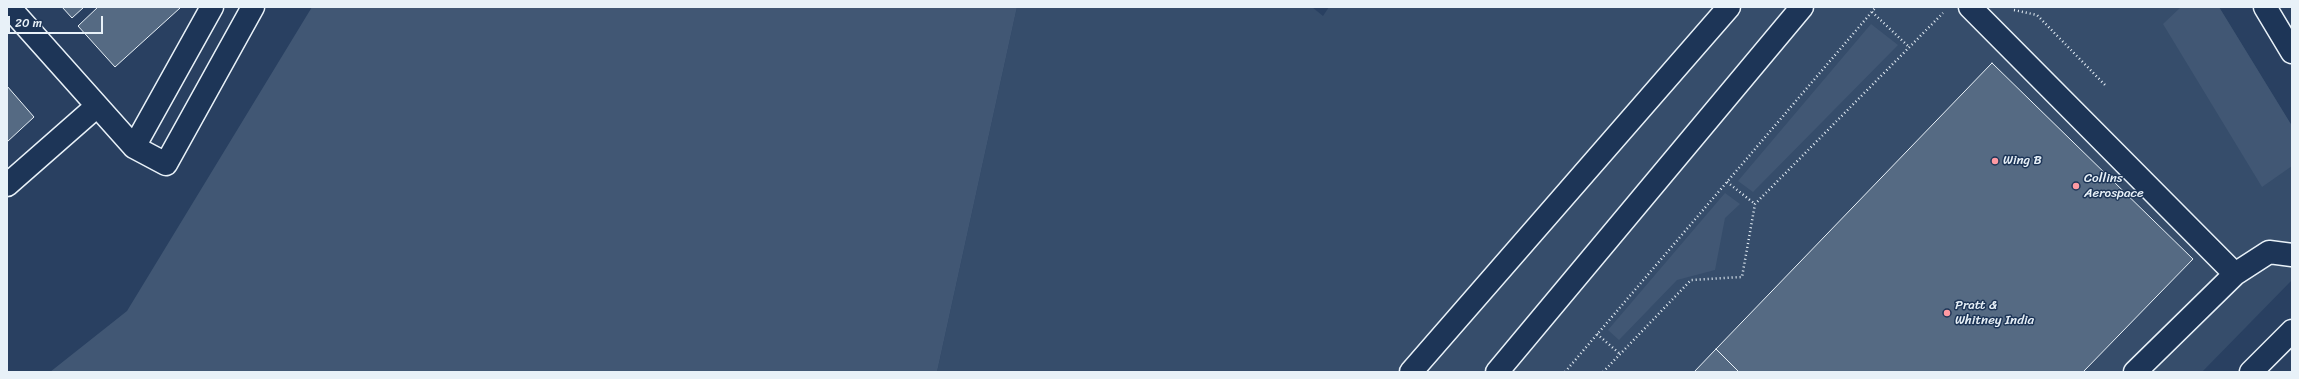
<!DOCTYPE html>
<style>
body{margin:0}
#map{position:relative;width:2299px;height:379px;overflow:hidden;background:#294061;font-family:Sriracha,sans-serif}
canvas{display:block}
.frame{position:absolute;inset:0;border:8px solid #e8f1f8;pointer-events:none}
.scale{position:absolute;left:8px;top:16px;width:95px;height:18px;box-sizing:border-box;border:2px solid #e8f1f8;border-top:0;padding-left:5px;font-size:12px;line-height:14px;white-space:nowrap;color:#e8f1f8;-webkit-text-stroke:3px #1d3557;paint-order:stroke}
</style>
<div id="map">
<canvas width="2299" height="379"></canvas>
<div class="frame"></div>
<div class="scale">20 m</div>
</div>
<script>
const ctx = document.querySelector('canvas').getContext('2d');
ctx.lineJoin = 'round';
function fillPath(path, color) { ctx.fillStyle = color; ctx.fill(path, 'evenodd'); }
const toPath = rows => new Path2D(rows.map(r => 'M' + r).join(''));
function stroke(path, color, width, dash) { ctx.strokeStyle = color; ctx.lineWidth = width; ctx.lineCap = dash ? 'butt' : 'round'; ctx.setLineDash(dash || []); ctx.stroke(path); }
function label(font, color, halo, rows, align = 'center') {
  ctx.font = font + ' Sriracha,sans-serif'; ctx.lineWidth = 3; ctx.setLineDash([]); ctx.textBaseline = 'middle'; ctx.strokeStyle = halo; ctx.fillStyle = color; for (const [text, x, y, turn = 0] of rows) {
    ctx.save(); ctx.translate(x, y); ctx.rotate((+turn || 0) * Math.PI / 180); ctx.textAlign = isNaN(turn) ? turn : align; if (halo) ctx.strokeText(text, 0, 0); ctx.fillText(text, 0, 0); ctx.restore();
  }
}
fillPath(toPath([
 [1017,7,1312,7,1323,16,1329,7,2219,7,2292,126,2292,280,2202,372,937,372]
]), '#364d6b');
fillPath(toPath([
 [312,7,1017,7,937,372,50,372,127,311],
 [2181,7,2219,7,2292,126,2292,166,2262,187,2163,24],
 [1871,24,1898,45,1753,192,1738,181],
 [1725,193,1740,204,1725,218,1715,270,1677,280,1619,340,1608,330]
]), '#415774');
const building = toPath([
 [62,7,84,7,72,18,62,7],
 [98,7,179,7,180,8,115,67,78,26,98,7],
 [1992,63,2193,259,2083,372,1739,372,1716,349,1992,63],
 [7,86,34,117,7,142,7,86],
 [1716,349,1739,372,1694,372,1716,349]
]);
fillPath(building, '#556a83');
stroke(building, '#e8f1f8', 1);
const minor = toPath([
 [9,7,134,147,166,164,253,7],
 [1970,7,2235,274,2135,372],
 [134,147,212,7],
 [7,185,97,106],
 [2235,274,2269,252,2292,255],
 [1411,372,1729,7],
 [1497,372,1802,7],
 [2251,372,2292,331]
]);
const major = toPath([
 [2265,7,2292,52]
]);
stroke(minor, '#e8f1f8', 25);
stroke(major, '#e8f1f8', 25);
stroke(toPath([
 [2014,10,2037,15,2105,85],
 [1872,12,1909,47],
 [1727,182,1755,204],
 [1597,334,1620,354],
 [1565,372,1876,7],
 [1603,372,1691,280,1742,277,1755,204,1943,13]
]), '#e8f1f8', 2.5, [1, 3]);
stroke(minor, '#1d3557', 22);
stroke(major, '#1d3557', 22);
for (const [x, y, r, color] of [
 [1995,161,4,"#ff9aa2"],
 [2076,186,4,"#ff9aa2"],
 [1947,313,4,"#ff9aa2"]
]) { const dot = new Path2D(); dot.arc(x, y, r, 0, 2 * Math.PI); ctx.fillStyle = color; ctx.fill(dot); stroke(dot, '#1d3557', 1.5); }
label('13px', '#e8f1f8', '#1d3557', [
 ["Wing B",2003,161],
 ["Collins",2084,179],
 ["Aerospace",2084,194],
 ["Pratt &",1955,306],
 ["Whitney India",1955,321]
], 'left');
</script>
